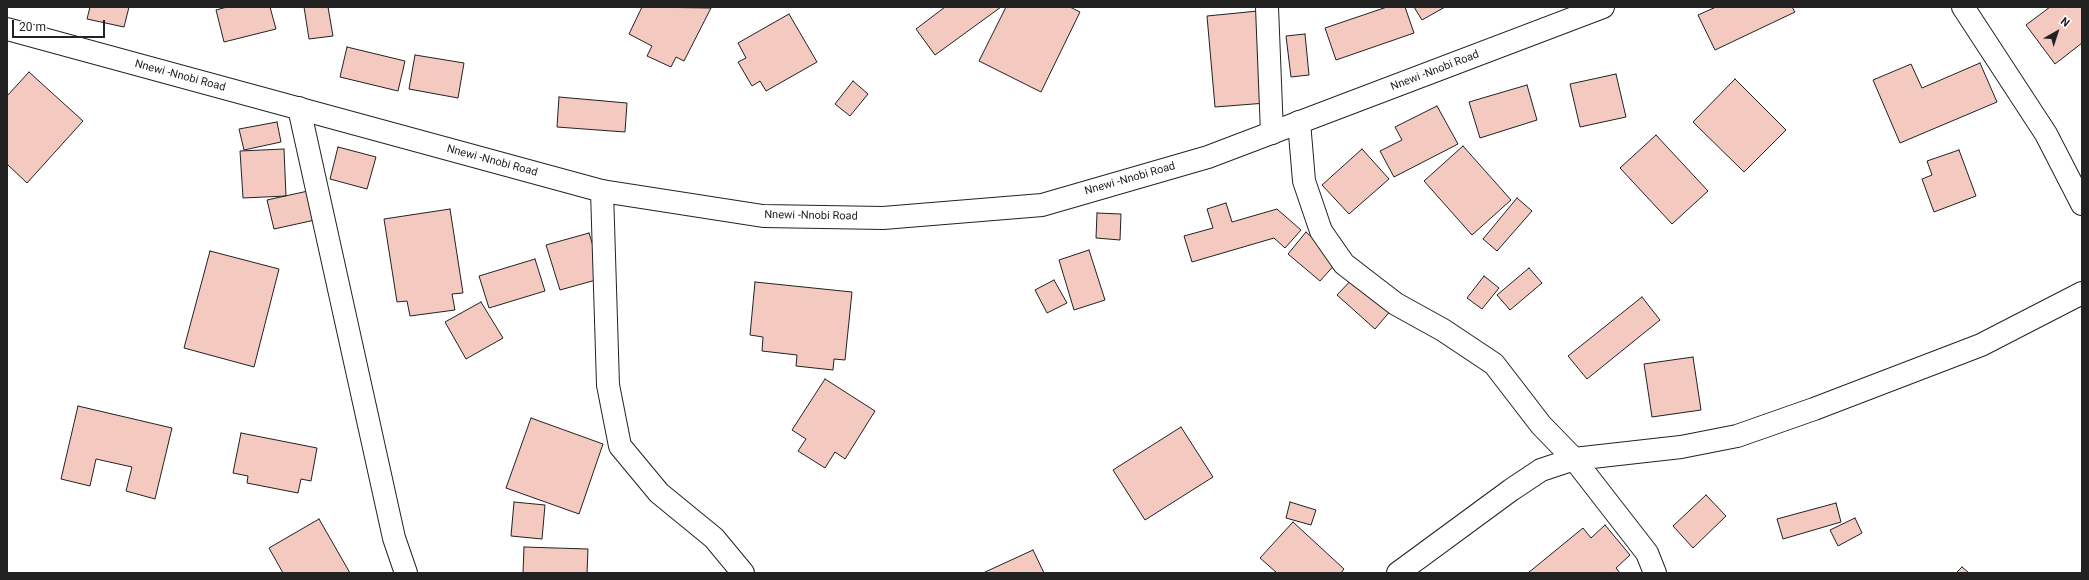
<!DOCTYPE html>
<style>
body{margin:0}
#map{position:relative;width:2089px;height:580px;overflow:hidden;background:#fff;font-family:Roboto,sans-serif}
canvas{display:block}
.frame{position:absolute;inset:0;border:8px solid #222;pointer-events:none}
.north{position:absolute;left:2037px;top:12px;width:40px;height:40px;-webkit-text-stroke:3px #fff;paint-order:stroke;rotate:39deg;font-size:11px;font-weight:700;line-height:16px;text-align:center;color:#222}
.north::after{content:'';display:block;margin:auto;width:14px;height:18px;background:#222;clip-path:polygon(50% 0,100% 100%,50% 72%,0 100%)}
.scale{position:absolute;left:12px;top:20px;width:93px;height:18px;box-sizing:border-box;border:2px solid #222;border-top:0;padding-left:5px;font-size:12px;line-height:14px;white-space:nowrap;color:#222;-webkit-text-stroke:3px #fff;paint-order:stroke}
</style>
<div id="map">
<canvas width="2089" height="580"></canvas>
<div class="frame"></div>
<div class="north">N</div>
<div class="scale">20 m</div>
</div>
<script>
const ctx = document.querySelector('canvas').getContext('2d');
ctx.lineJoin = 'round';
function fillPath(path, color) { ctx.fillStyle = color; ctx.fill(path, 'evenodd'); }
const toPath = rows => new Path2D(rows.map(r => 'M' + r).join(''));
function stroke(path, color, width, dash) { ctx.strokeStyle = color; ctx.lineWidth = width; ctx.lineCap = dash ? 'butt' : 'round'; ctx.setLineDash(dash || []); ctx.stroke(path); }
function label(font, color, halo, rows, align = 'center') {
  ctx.font = font + ' Roboto,sans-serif'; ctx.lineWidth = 3; ctx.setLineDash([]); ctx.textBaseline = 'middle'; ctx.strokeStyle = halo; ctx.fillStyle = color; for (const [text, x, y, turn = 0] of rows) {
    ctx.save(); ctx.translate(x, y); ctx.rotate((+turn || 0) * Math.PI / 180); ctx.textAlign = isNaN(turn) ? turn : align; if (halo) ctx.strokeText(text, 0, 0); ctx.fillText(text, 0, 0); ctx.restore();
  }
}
const building = toPath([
 [90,7,129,7,124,27,87,19,90,7],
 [227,7,270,7,276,29,224,42,216,10,227,7],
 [304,7,328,7,333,36,309,39,304,7],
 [642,7,711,8,684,61,676,57,671,67,647,56,652,46,629,34,642,7],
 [945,7,1001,7,935,55,916,29,945,7],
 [1006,7,1070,7,1080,12,1041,92,979,61,1006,7],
 [1387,7,1405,7,1414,33,1336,60,1325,28,1387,7],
 [1414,7,1445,7,1422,20,1414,7],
 [1716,7,1792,7,1795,12,1715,50,1698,15,1716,7],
 [2050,7,2082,7,2082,43,2055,64,2026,25,2050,7],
 [1258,11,1266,103,1215,107,1207,16,1258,11],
 [789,14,817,62,766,91,760,81,752,86,738,62,746,58,738,43,789,14],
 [1305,34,1309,75,1291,77,1286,36,1305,34],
 [347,47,405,61,398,91,340,77,347,47],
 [415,55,464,63,458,98,409,89,415,55],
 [1980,63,1997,102,1900,143,1873,80,1911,64,1922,88,1980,63],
 [29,72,83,121,27,183,7,164,7,96,29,72],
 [1616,74,1626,117,1580,127,1570,84,1616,74],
 [1735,79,1786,130,1744,172,1693,122,1735,79],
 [853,81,868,94,850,116,835,104,853,81],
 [1527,85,1537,120,1480,138,1469,102,1527,85],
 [559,97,627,103,625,132,557,127,559,97],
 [1437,106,1458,144,1394,177,1380,151,1402,140,1395,127,1437,106],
 [277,122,281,142,244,150,239,129,277,122],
 [1656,135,1708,191,1672,224,1620,168,1656,135],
 [1463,146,1511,200,1472,235,1424,181,1463,146],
 [338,147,376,157,367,189,330,179,338,147],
 [284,149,286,196,243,198,240,151,284,149],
 [1362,149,1389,179,1349,214,1322,185,1362,149],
 [1959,150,1976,196,1934,212,1922,179,1932,175,1927,161,1959,150],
 [308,191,315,220,274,229,267,200,308,191],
 [1517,198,1532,211,1497,251,1483,239,1517,198],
 [1226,203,1232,222,1277,209,1301,230,1285,248,1274,238,1192,262,1184,236,1213,228,1207,209,1226,203],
 [450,209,463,293,452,294,455,310,410,316,407,301,397,302,384,219,450,209],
 [1097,213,1121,214,1120,240,1096,238,1097,213],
 [1306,232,1338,261,1320,281,1288,254,1306,232],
 [589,233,603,278,560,290,546,245,589,233],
 [1089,250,1105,300,1074,310,1059,260,1089,250],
 [210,251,279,269,254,367,184,348,210,251],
 [535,259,545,291,489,308,479,276,535,259],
 [1529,268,1542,283,1510,310,1497,295,1529,268],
 [1355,276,1392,309,1375,329,1337,295,1355,276],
 [1484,276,1499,288,1482,309,1467,298,1484,276],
 [1054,280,1067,303,1047,313,1035,290,1054,280],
 [755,282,852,292,845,360,834,359,833,370,796,366,797,355,762,351,763,337,750,335,755,282],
 [1642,297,1660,320,1587,379,1568,356,1642,297],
 [481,302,503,338,466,359,445,322,481,302],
 [1693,357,1701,410,1652,417,1644,364,1693,357],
 [825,379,875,411,845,459,835,452,825,468,798,451,806,439,792,430,825,379],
 [78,406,172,428,155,499,126,491,132,467,96,459,90,486,61,479,78,406],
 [531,418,603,444,579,514,506,488,531,418],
 [1181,427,1213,477,1145,520,1113,470,1181,427],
 [241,433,317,448,311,481,301,479,298,493,247,483,248,476,233,473,241,433],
 [1706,495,1726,516,1693,548,1673,526,1706,495],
 [514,502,545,505,542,539,511,536,514,502],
 [1290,502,1316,510,1311,525,1286,518,1290,502],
 [1836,503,1841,522,1783,539,1777,519,1836,503],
 [1855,518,1862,533,1838,546,1830,530,1855,518],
 [319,519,350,573,283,573,269,548,319,519],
 [1293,522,1344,569,1341,573,1277,573,1260,558,1293,522],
 [1605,525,1630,555,1616,568,1620,573,1528,573,1583,528,1591,538,1605,525],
 [524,547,588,549,587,573,523,573,524,547],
 [1033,550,1044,573,983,573,1033,550],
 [1962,567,1969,573,1956,573,1962,567]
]);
fillPath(building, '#f3c9c0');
stroke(building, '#222', 1);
const minor = toPath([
 [1267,7,1272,133],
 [1963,7,2046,134,2082,204],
 [299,108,394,538,406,573],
 [1299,122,1304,181,1321,231,1344,264,1396,304,1443,330,1494,364,1541,425,1574,459,1647,553,1655,573],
 [602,191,608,385,620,446,659,493,714,538,743,573],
 [1398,573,1511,490,1541,470,1574,459,1681,447,1737,436,1814,409,1981,345,2082,293]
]);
const secondary = toPath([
 [7,29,602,191,763,216,883,218,1042,205,1208,157,1603,7]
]);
stroke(minor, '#222', 24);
stroke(secondary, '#222', 24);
stroke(minor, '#fff', 22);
stroke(secondary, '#fff', 22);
label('11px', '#222', '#fff', [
 ["Nnewi -Nnobi Road",1435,71,-21],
 ["Nnewi -Nnobi Road",180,76,15],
 ["Nnewi -Nnobi Road",492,161,15],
 ["Nnewi -Nnobi Road",1130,179,-16],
 ["Nnewi -Nnobi Road",811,216,1]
]);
</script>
